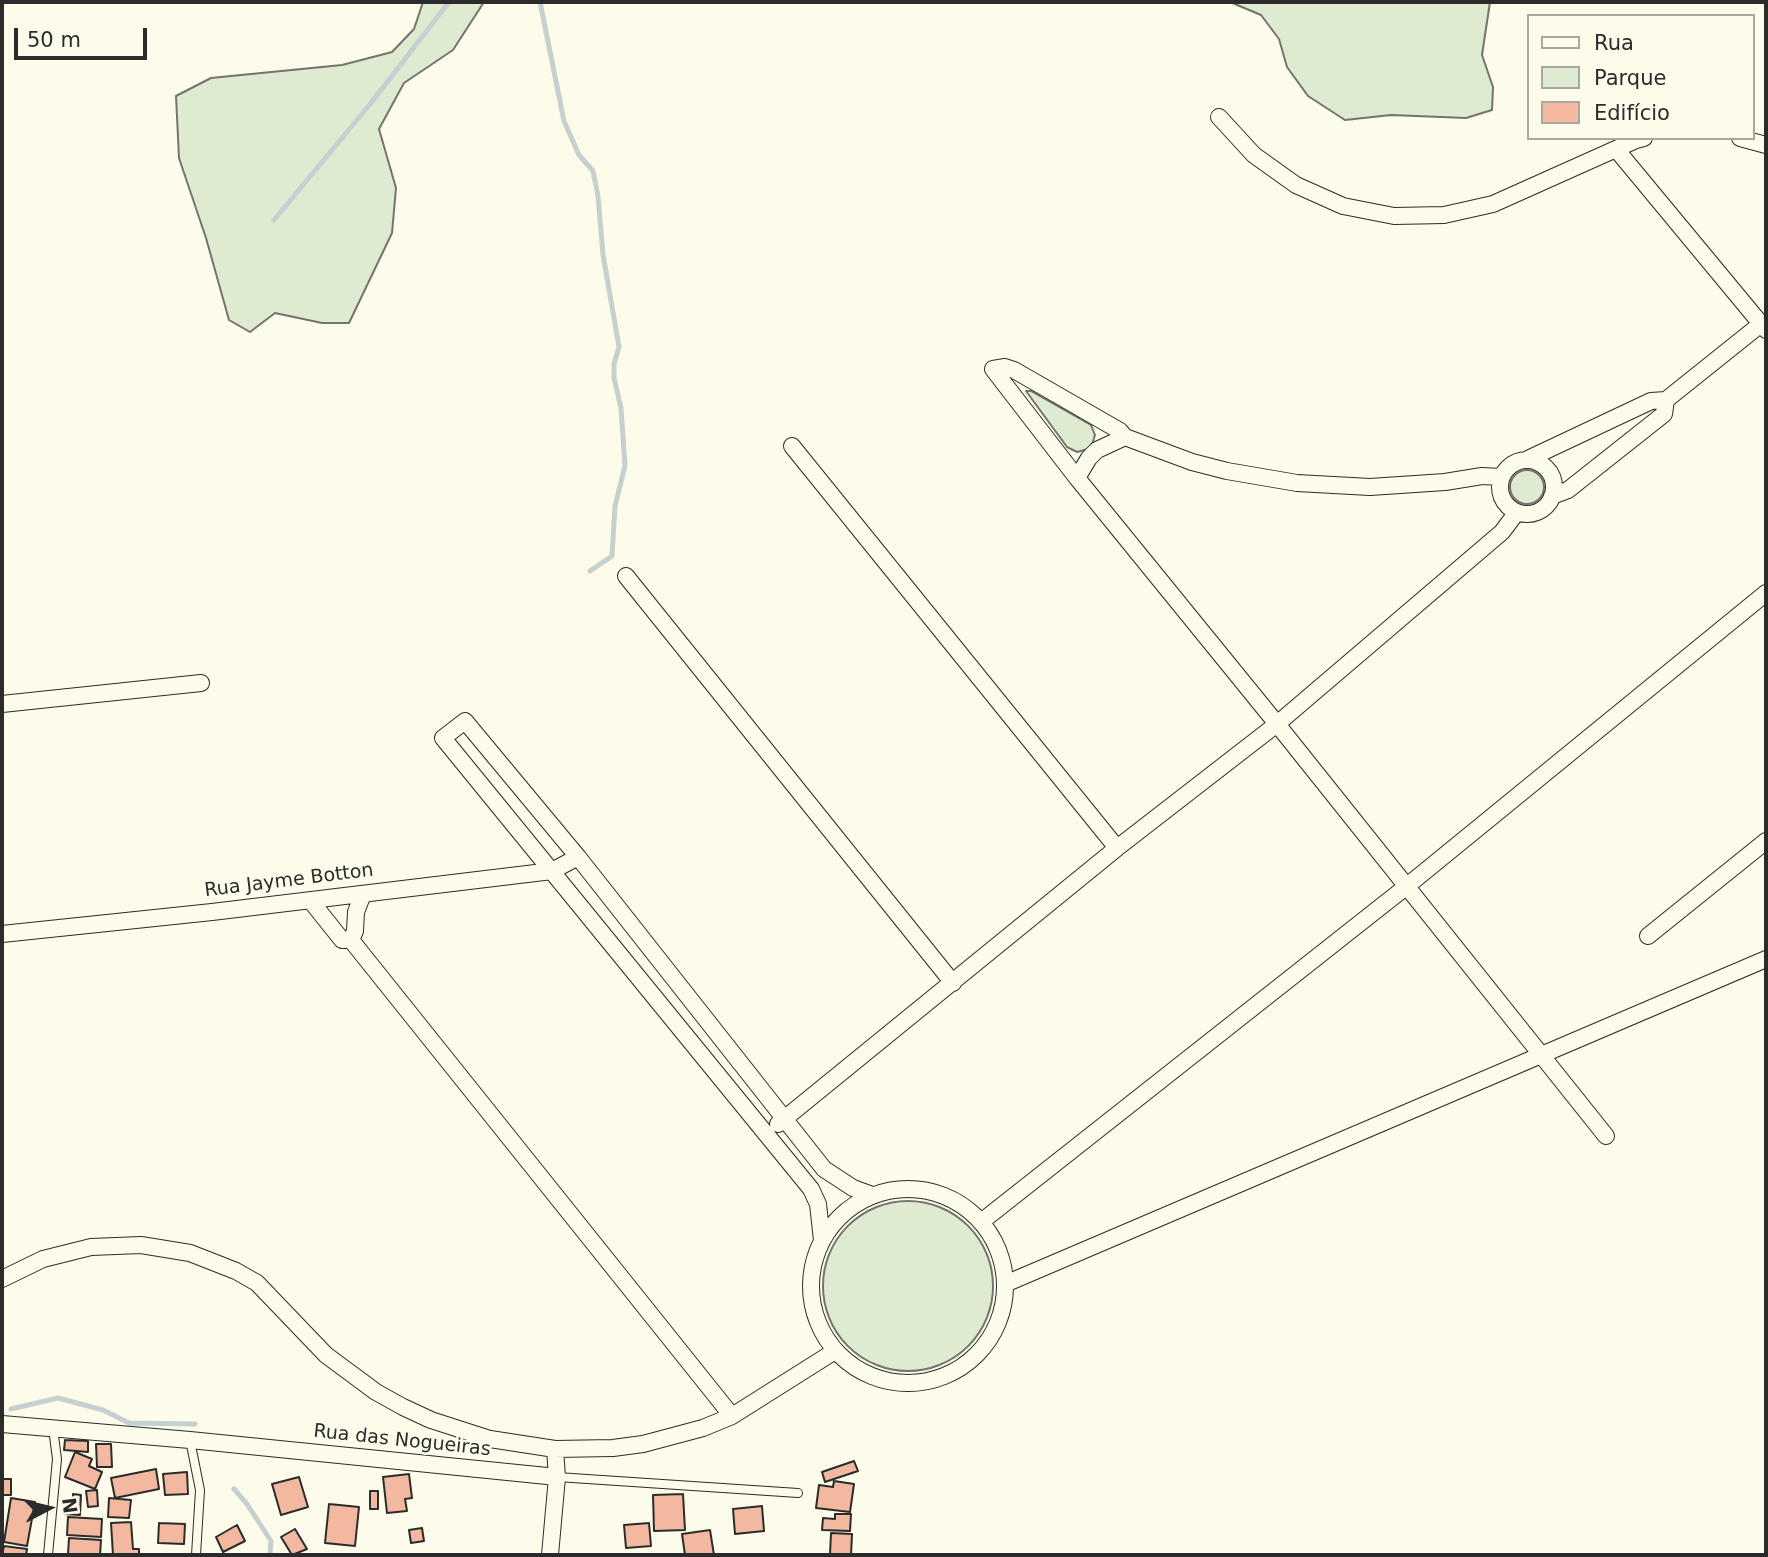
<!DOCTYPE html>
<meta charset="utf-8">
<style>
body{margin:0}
#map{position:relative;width:1768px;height:1557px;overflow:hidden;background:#fdfbea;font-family:"DejaVu Sans",sans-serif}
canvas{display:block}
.frame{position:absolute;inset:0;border:4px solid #2b2b2b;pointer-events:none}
.legend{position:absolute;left:1527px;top:14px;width:228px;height:126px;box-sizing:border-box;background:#fdfbea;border:2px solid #a9a89e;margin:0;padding:9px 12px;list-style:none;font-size:21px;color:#2b2b2b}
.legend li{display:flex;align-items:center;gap:14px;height:35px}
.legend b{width:35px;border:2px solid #a9a89e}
.north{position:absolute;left:14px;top:1473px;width:70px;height:70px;-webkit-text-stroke:5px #fdfbea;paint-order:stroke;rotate:83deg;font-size:19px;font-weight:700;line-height:28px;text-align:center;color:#2b2b2b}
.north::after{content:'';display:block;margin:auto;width:24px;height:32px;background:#2b2b2b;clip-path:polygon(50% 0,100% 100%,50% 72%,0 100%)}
.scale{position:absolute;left:14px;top:28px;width:133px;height:32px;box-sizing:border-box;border:4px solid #2b2b2b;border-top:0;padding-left:9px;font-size:21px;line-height:24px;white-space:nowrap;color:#2b2b2b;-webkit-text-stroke:5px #fdfbea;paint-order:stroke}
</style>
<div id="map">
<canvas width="1768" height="1557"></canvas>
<div class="frame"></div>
<ul class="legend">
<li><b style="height:9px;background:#fdfbea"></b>Rua</li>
<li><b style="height:19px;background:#deebd1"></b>Parque</li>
<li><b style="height:19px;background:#f2b8a0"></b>Edifício</li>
</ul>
<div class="north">N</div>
<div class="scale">50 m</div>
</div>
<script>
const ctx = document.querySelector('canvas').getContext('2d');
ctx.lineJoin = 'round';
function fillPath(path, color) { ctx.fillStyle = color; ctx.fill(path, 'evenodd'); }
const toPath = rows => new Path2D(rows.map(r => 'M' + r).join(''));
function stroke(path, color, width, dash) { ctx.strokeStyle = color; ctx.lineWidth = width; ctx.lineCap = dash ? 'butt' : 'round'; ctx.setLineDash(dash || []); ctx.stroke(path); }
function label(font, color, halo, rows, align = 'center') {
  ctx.font = font + ' "DejaVu Sans",sans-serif'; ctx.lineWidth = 5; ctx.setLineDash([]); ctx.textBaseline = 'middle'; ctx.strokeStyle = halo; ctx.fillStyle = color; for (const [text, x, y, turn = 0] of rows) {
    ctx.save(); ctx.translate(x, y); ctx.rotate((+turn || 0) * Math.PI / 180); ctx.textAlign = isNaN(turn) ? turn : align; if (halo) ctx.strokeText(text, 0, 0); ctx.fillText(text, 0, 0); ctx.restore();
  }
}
const green = toPath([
 [423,2,484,2,453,50,404,83,379,129,396,188,392,233,349,323,322,323,275,313,250,332,229,320,206,238,179,158,176,96,211,78,342,65,392,52,414,29,423,2],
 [1230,2,1490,2,1482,55,1493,87,1492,110,1466,118,1391,115,1345,120,1308,96,1287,67,1279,39,1261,15,1230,2],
 [1026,391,1031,391,1091,425,1095,435,1092,445,1088,449,1077,452,1067,447,1026,391],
 '1510 487a17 17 0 1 1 34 0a17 17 0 1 1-34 0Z',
 '823 1286a85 85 0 1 1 170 0a85 85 0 1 1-170 0Z'
]);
fillPath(green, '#deebd1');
stroke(green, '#74746e', 2);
stroke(toPath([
 [540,2,564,121,579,155,593,171,598,196,603,255,619,347,614,364,614,378,621,408,625,466,615,506,612,556,590,571],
 [274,220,371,103,449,2],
 [11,1409,58,1398,103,1410,129,1423,195,1424],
 [234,1489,247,1504,271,1541,270,1555]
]), '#c7d0d0', 5);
const building = toPath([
 [65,1440,88,1441,88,1452,64,1450,65,1440],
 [96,1444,111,1444,112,1467,97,1467,96,1444],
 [75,1452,92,1459,89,1466,102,1472,95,1489,65,1477,75,1452],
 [854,1461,858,1471,825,1482,822,1472,854,1461],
 [156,1469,159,1489,115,1498,111,1478,156,1469],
 [187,1472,188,1494,165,1495,163,1474,187,1472],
 [409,1474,412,1498,405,1499,407,1511,387,1513,383,1477,409,1474],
 [299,1477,308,1507,281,1515,272,1484,299,1477],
 [2,1479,11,1479,11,1495,2,1495,2,1479],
 [834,1481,854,1484,850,1512,816,1508,819,1485,833,1487,834,1481],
 [97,1490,98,1506,88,1507,86,1491,97,1490],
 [370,1491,378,1491,378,1509,370,1509,370,1491],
 [73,1494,81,1495,80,1515,63,1514,63,1500,73,1500,73,1494],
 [683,1494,685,1530,654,1531,653,1495,683,1494],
 [11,1498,35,1502,27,1546,4,1542,11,1498],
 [109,1498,131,1500,129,1518,108,1517,109,1498],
 [329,1504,359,1507,355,1546,325,1543,329,1504],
 [762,1506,764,1531,735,1534,733,1509,762,1506],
 [835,1514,851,1514,850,1531,822,1530,823,1518,835,1519,835,1514],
 [68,1517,102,1519,101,1537,67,1535,68,1517],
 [131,1522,133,1549,139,1549,139,1555,113,1555,111,1523,131,1522],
 [159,1523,185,1524,184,1544,158,1543,159,1523],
 [649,1523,651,1546,626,1548,624,1525,649,1523],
 [237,1525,245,1541,223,1552,216,1537,237,1525],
 [422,1528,424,1541,411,1543,409,1530,422,1528],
 [295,1529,307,1549,292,1555,281,1537,295,1529],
 [710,1530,714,1555,685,1555,682,1534,710,1530],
 [831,1533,852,1534,851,1555,830,1555,831,1533],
 [69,1538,101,1540,100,1555,68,1554,69,1538],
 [4,1546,27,1549,26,1555,2,1555,4,1546]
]);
fillPath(building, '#f2b8a0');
stroke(building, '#2b2b2b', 2);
const lane = toPath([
 [190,1440,200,1490,196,1555],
 [557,1477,798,1493],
 [48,1555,57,1459,53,1428]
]);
const street = toPath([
 [1219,117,1254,155,1296,185,1343,206,1394,216,1444,215,1493,204,1636,140,1644,138],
 [1740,138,1766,145],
 [1616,149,1766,330],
 [792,446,1117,848],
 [1528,459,1651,401,1666,400,1761,324],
 '1500 487a27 27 0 1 1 54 0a27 27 0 1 1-54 0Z',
 [1501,477,1482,476,1445,482,1370,487,1297,483,1227,471,1192,462,1125,437,1120,431,1014,370,1005,367,993,369,1077,478,1277,724,1606,1136],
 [1077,478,1089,458,1097,450,1125,437],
 [1552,496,1568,490,1664,414,1666,400],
 [626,576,953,983],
 [2,704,201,683],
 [310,900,342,940,351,940,732,1416],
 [2,934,212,912,552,871,578,857],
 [1648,936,1766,841],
 [351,940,355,931,356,912,363,894],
 [778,1124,1117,848,1277,724,1502,532,1517,512],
 '811 1286a97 97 0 1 1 194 0a97 97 0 1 1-194 0Z',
 [981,1222,1407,886,1766,593],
 [822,1240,818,1204,811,1189,443,738,465,721,578,857,824,1169,853,1188,872,1195],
 [2,1279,43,1259,91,1247,141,1245,190,1253,236,1271,257,1283,326,1355,376,1392,403,1407,431,1420,490,1439,555,1449,613,1448,643,1444,703,1428,732,1416,835,1351],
 [1005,1284,1766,959],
 [2,1424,190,1440,557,1477],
 [550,1555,557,1477,555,1449]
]);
stroke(lane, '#2b2b2b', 10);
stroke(street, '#2b2b2b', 18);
stroke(lane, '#fdfbea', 8);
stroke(street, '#fdfbea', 16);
label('19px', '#2b2b2b', '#fdfbea', [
 ["Rua Jayme Botton",289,881,-7],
 ["Rua das Nogueiras",402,1441,6]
]);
</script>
